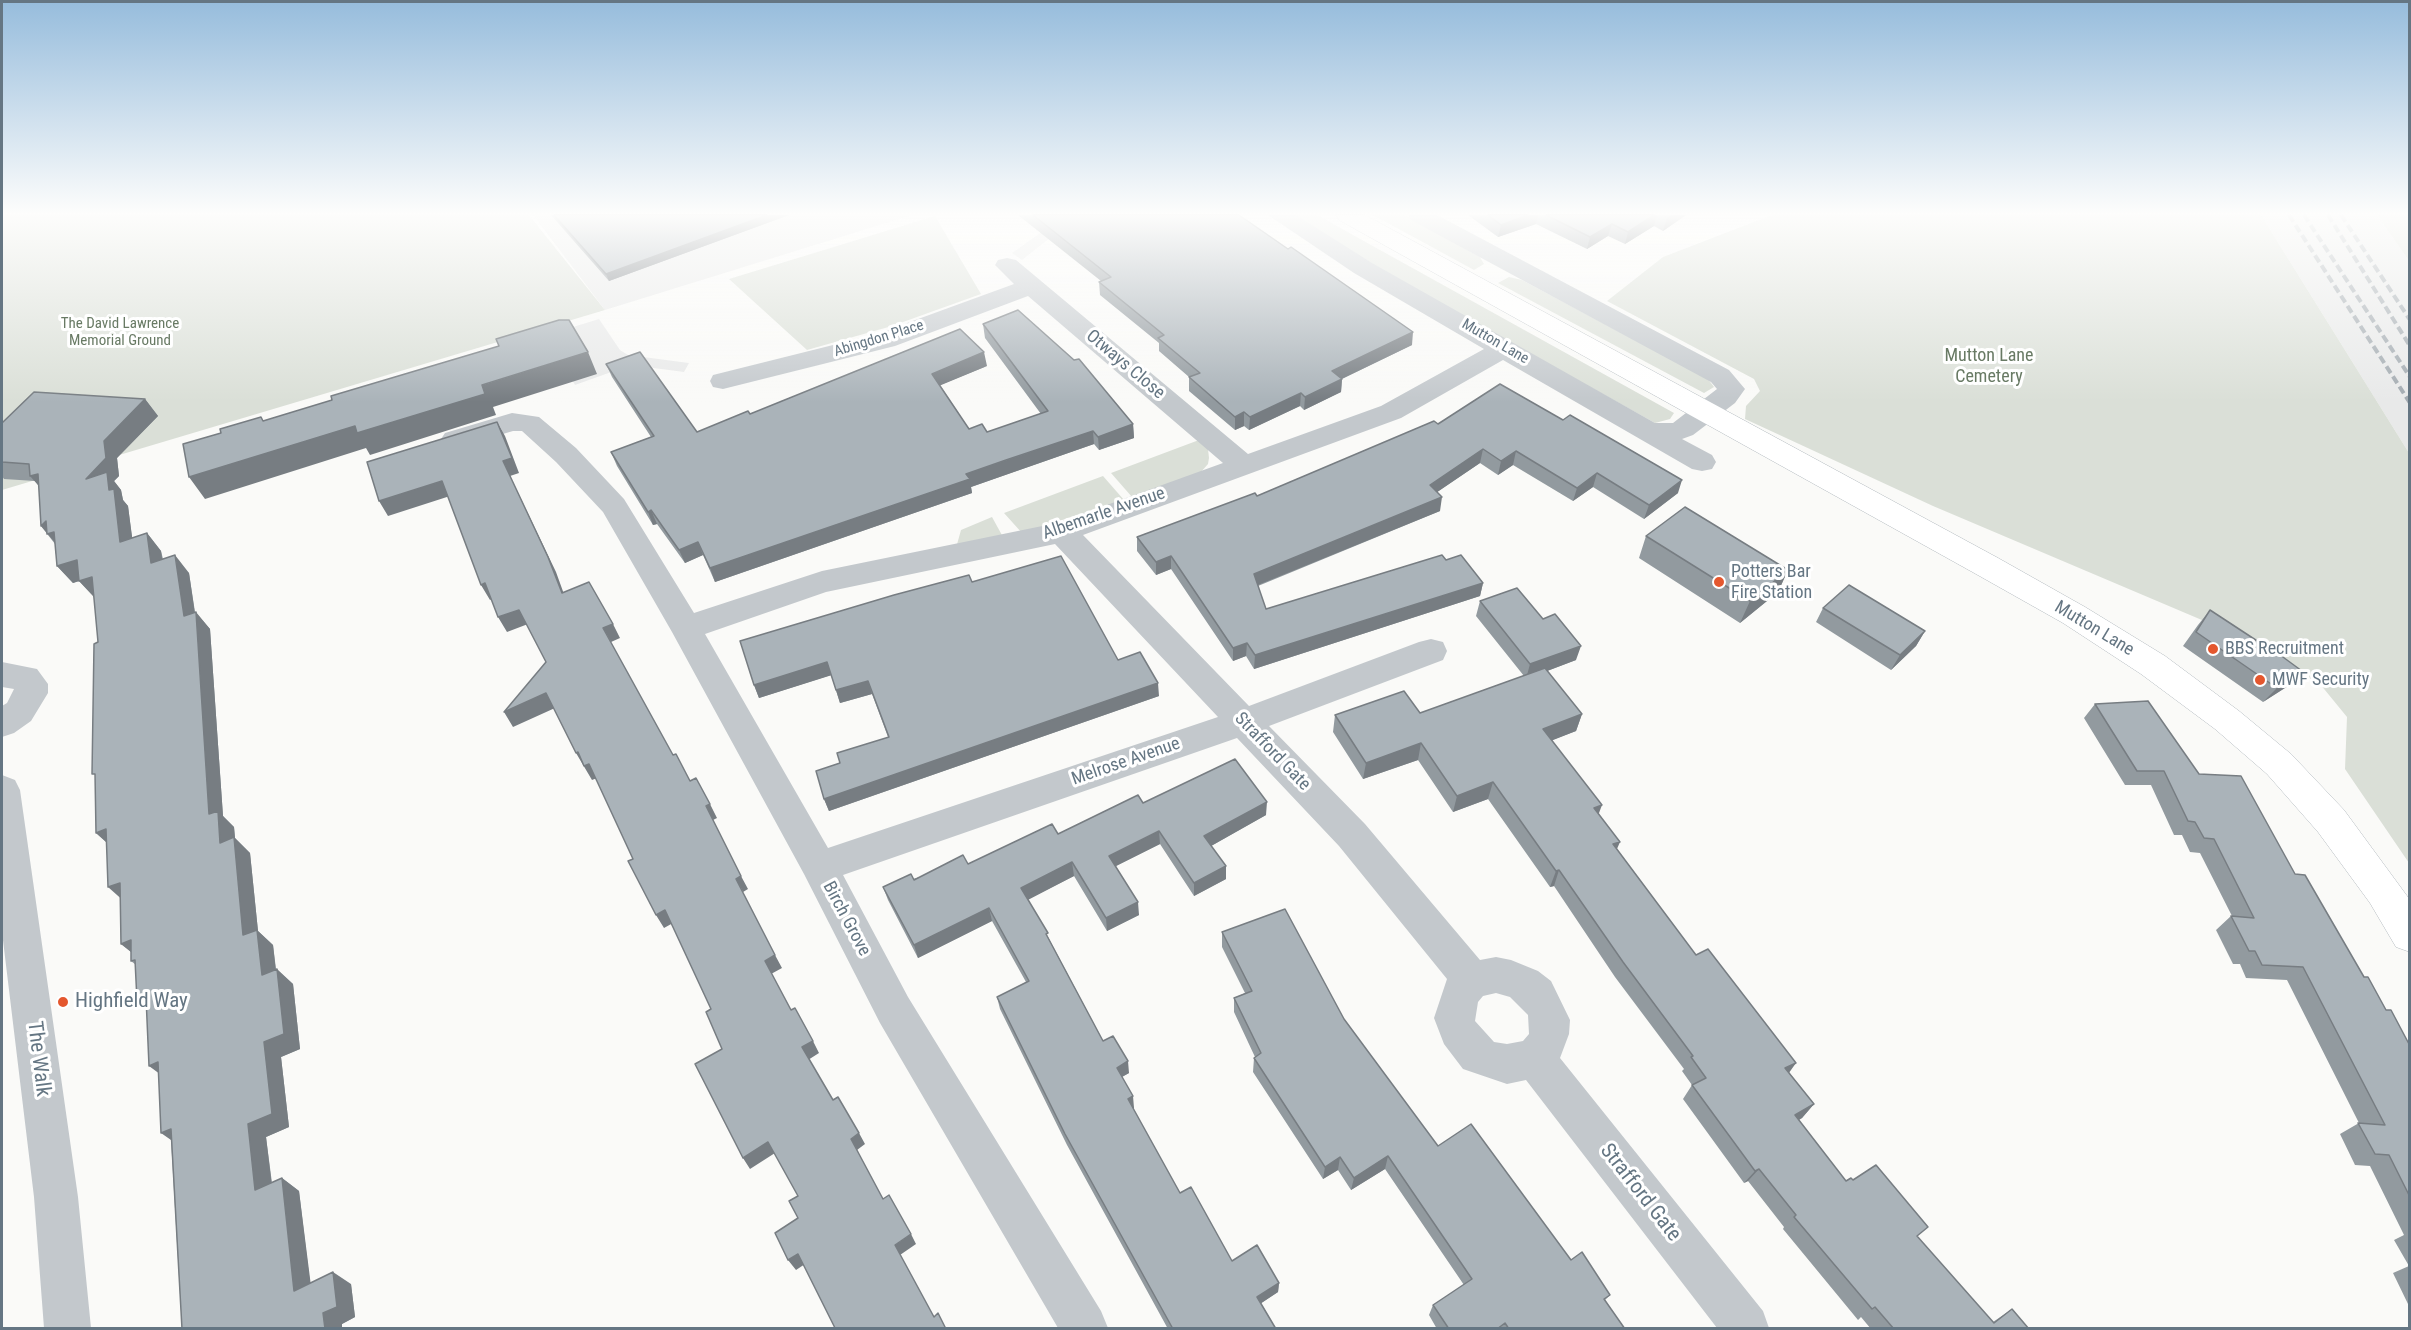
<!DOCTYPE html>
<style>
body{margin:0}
#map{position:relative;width:2411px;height:1330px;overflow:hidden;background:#fafaf8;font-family:"Roboto Condensed",sans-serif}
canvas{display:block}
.frame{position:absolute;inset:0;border:3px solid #657683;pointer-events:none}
</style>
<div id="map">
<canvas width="2411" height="1330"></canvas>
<div class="frame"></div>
</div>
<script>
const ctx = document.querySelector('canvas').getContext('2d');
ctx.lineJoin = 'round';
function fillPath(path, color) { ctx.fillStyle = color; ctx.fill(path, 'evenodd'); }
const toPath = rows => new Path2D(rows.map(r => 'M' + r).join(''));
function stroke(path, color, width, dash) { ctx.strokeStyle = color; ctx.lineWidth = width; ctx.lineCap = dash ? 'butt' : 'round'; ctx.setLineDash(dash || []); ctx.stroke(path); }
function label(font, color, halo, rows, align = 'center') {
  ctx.font = font + ' "Roboto Condensed",sans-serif'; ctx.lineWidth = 6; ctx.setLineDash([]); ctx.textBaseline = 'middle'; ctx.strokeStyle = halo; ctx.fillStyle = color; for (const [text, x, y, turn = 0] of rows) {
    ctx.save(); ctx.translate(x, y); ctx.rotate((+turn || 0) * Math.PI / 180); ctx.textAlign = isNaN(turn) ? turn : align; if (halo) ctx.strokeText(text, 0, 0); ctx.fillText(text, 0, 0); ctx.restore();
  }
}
fillPath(toPath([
 [533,215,912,215,605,310],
 [2261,215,2377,215,2409,261,2409,453],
 [1060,219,1073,220,1022,260,1012,253],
 [599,319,620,350,628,355,689,363,684,372,631,365,575,385,547,335]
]), '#e8e9e9');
fillPath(toPath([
 [2,215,529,215,605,310,2,490],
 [1292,215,1317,215,1674,413,1670,419,1655,423,1412,288],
 [1373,215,1405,215,1480,257,1484,264,1474,270],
 [1772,215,2261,215,2409,453,2409,863,2345,769,2347,717,2320,684,2216,626,1933,506,1745,419,1746,406,1760,391,1754,379,1607,301,1663,257],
 [2377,215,2409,215,2409,261],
 [935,216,981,294,892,326,807,350,729,279],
 [1509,277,1522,280,1708,379,1714,387,1704,393,1498,283],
 [1199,440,1208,449,1209,458,1208,464,1201,472,1132,497,1111,473],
 [1103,476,1124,500,1022,533,1004,513],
 [992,517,1003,537,956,548,961,530]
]), '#dadfd7');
const secondary = toPath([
 [1336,215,1365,215,1998,558,2085,607,2165,656,2239,711,2291,754,2344,810,2410,900,2410,952,2396,947,2370,903,2318,832,2267,774,2215,729,2141,674,2063,623,1976,574,1339,220,1336,215]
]);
stroke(secondary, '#b3babf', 1);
fillPath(toPath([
 [1268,215,1296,215,1372,263,1655,423,1673,423,1717,389,1711,382,1411,220,1408,215,1437,215,1729,370,1745,389,1735,403,1693,435,1682,439,1712,455,1716,462,1712,469,1702,471,1692,469,1503,360,1401,418,1083,535,1249,706,1419,642,1431,639,1443,642,1447,651,1443,660,1269,726,1365,824,1480,960,1496,957,1511,960,1538,971,1551,981,1570,1020,1569,1034,1560,1058,1763,1311,1769,1328,1717,1328,1526,1080,1507,1084,1463,1069,1444,1044,1434,1018,1447,979,1339,846,1237,738,843,875,908,997,1101,1311,1108,1328,1058,1328,880,1023,804,874,672,632,603,512,556,462,522,431,513,431,455,448,445,445,441,439,445,433,512,413,539,417,576,448,624,499,694,613,822,571,1057,523,1223,463,1028,296,895,346,723,389,713,387,710,381,713,375,877,334,1014,284,995,265,998,260,1007,258,1016,260,1248,454,1381,406,1484,349,1354,273,1268,215],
 [1055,544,1218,717,828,848,705,634,826,592,1055,544],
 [1496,993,1510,997,1528,1015,1529,1034,1523,1041,1507,1044,1494,1042,1475,1021,1478,1002,1483,996,1496,993]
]), '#c3c8cc');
fillPath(toPath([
 [2,662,37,669,48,684,48,693,31,721,14,733,2,737,2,706,7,703,14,689,2,687,2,662],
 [2,775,15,780,20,790,78,1197,91,1328,44,1328,34,1197,2,932,2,775]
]), '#c3c8cc');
fillPath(secondary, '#fff');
stroke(toPath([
 [2289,215,2410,403],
 [2304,215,2410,377],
 [2328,215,2410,346],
 [2341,215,2410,320]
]), '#a2aab0', 4, [8, 4]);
fillPath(toPath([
 [551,215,789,215,609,281],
 [1018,215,1239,215,1412,345,1342,379,1341,392,1304,410,1300,406,1249,430,1244,426,1235,430,1189,391,1189,377,1159,351,1159,343,1100,295,1099,282,1101,281],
 [1468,215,1686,215,1663,231,1654,226,1625,244,1608,236,1587,249,1536,224,1498,237],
 [983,324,1133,424,1134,438,1099,450,1094,444,1008,474,971,487,972,493,715,582,703,555,685,563,657,524,653,525,617,466,611,452,651,437,612,377,606,364,697,432,750,414,987,366,940,385,969,429,987,432,1041,414,985,338],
 [145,399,158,416,117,458,119,476,114,481,121,490,123,500,128,506,132,538,147,533,161,551,163,559,189,573,195,612,210,629,223,816,234,827,235,838,250,853,258,931,273,945,276,969,293,984,300,1049,281,1057,289,1127,266,1137,272,1183,282,1178,299,1191,310,1283,351,1284,355,1317,342,1324,342,1329,182,1329,171,1140,147,1008,136,965,131,961,131,952,121,944,120,897,106,842,96,833,98,642,94,597,79,581,73,583,57,566,55,544,41,526,39,486,35,481,4,479,2,476,2,423],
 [1438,424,1678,493,1644,519,1593,487,1573,501,1513,465,1498,475,1480,463,1437,492,1440,511,1258,586,1266,609,1446,560,1483,583,1480,596,1254,669,1246,656,1233,661,1171,569,1156,575,1137,551,1137,537,1257,496],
 [1646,536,1788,570,1778,592,1740,623,1639,558],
 [972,582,1118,660,1159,696,829,811,824,799,840,763,888,737,872,694,840,703,831,675,759,698,754,685],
 [1480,601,1576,660,1547,671,1582,714,1576,731,1552,740,1599,814,1617,849,1696,955,1814,1104,1802,1118,1799,1120,1846,1181,1917,1237,1993,1322,2012,1309,2029,1329,1871,1329,1861,1317,1858,1320,1783,1229,1784,1227,1748,1181,1744,1183,1683,1099,1692,1085,1682,1071,1684,1069,1615,977,1554,886,1550,887,1488,799,1453,812,1418,760,1363,779,1333,732,1335,715,1420,713,1524,676,1476,616],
 [1823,608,1925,631,1916,646,1891,670,1816,622],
 [2210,610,2271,650,2302,671,2288,686,2263,702,2183,646,2198,625],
 [2095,704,2199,774,2295,874,2409,1044,2409,1304,2408,1304,2393,1273,2409,1266,2394,1240,2404,1235,2370,1166,2355,1165,2340,1134,2359,1123,2287,980,2246,978,2240,964,2233,964,2216,930,2231,916,2232,916,2200,853,2190,852,2182,835,2174,835,2151,785,2125,785,2084,718],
 [1143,803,1266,815,1211,846,1226,879,1194,896,1160,844,1116,866,1139,915,1107,931,1074,876,1028,899,1103,1041,1129,1073,1122,1077,1134,1108,1133,1109,1180,1193,1232,1261,1279,1283,1278,1292,1261,1303,1276,1329,1168,1329,1067,1145,1000,1009,997,997,1026,982,992,921,918,958,888,900,883,887,968,864,1058,834],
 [1222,932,1344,1019,1438,1146,1610,1295,1605,1300,1625,1329,1437,1329,1429,1315,1433,1305,1464,1285,1385,1169,1351,1190,1338,1170,1323,1179,1253,1072,1254,1058,1255,1057,1234,1012,1234,998,1245,993,1222,947]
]), '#929a9f');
fillPath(toPath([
 [767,215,789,215,609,281,606,274],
 [1528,215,1538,215,1536,224,1498,237,1501,225],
 [1654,215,1657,215,1654,226,1625,244,1628,232],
 [1671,215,1686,215,1663,231,1667,218],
 [1612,224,1608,236,1587,249,1590,237],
 [1413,332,1412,345,1331,384,1332,371],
 [588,352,597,374,493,407,496,415,370,455,366,448,205,499,189,477],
 [984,352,987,366,934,388,932,374],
 [1342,379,1341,392,1304,410,1305,397],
 [1301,393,1300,406,1249,430,1250,417],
 [145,399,158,416,117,458,119,476,114,481,121,490,123,500,128,506,135,559,120,542,86,479,104,441],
 [1244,412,1244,426,1235,430,1235,417],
 [497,422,505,436,519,473,510,476,556,572,569,608,562,593,503,461],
 [1133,424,1134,438,1099,450,1098,437],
 [1093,431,1094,444,971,487,972,493,715,582,710,568,966,474],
 [1483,449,1480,463,1427,499,1430,485],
 [1516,451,1513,465,1498,475,1501,461],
 [1597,473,1593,487,1573,501,1577,488],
 [38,474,45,493,30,476],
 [1682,480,1678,493,1644,519,1649,505],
 [442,481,450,496,388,516,379,501],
 [1442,497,1440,511,1253,587,1254,574],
 [651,510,657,524,653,525,648,512],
 [46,521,61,538,62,551,41,526],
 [147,533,161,551,165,580,151,563],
 [698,542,703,555,685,563,679,550],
 [175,555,189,573,197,628,196,612,210,629,223,816,234,827,235,838,250,853,258,931,273,945,278,990,262,975,243,935,220,843,209,814,184,616],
 [1171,556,1171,569,1156,575,1156,562],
 [77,560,108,594,95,598,79,581,73,583,57,566],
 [1788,570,1778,592,1740,623,1750,601],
 [485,583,494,598,490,600,481,585],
 [1483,583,1480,596,1254,669,1255,655],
 [519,610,528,624,507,632,498,617],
 [613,624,620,638,611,642,603,628],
 [1925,631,1916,646,1891,670,1900,655],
 [1247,643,1246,656,1233,661,1233,648],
 [1581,646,1576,660,1526,679,1530,664],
 [827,662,832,675,759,698,754,685],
 [2302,671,2288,686,2263,702,2277,688],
 [868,681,872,694,840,703,836,690],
 [1158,683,1159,696,829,811,824,799],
 [546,693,555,708,513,727,504,712],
 [1582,714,1576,731,1538,746,1543,729],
 [1421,743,1418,760,1363,779,1366,763],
 [578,752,589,764,597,778,592,780,576,753],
 [1493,782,1488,799,1453,812,1457,796],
 [1267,802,1266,815,1204,850,1204,836],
 [710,804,717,818,713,820,706,806],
 [1602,805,1596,821,1594,808],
 [106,829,114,849,96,833],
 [1159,831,1160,844,1110,869,1109,856],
 [1620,842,1613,858,1613,844],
 [1072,862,1074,876,1024,902,1021,888],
 [1226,866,1226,879,1194,896,1194,883],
 [1559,870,1554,886,1550,887,1556,871],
 [741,876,748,889,743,892,736,879],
 [120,883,126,903,108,887],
 [1138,902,1139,915,1107,931,1106,918],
 [989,908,992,921,918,958,914,945],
 [665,910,673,923,664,928,656,915],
 [131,940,140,959,121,944],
 [775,955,782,968,771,974,765,961],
 [277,969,293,984,300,1049,281,1057,289,1127,266,1137,274,1203,255,1190,248,1124,264,1042],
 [146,997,156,1016,137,1001],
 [813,1041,819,1053,808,1060,802,1047],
 [1128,1061,1129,1073,1118,1079,1117,1068],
 [158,1062,168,1080,149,1066],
 [1796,1063,1786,1077,1785,1068],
 [1133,1096,1134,1108,1129,1111,1128,1099],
 [1814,1104,1802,1118,1784,1128,1795,1115],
 [171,1129,181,1147,161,1133],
 [859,1133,865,1144,857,1150,851,1139],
 [768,1142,775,1153,750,1169,743,1158],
 [1388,1156,1385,1169,1351,1190,1354,1178],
 [1340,1157,1338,1170,1323,1179,1325,1167],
 [1759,1169,1748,1181,1744,1183,1755,1171],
 [282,1178,299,1191,313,1302,294,1291],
 [911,1234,916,1244,900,1255,895,1245],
 [798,1254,805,1264,796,1270,788,1260],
 [333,1272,351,1284,355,1317,342,1324,342,1329,325,1329,323,1313],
 [1279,1283,1278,1292,1257,1306,1257,1297]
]), '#777d82');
const building = toPath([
 [554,215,767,215,606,274,554,215],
 [1033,215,1239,215,1288,249,1291,247,1413,332,1332,371,1342,379,1305,397,1301,393,1250,417,1244,412,1235,417,1189,377,1200,373,1158,338,1164,335,1099,282,1111,277,1033,215],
 [1488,215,1528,215,1501,225,1488,215],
 [1546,215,1654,215,1628,232,1612,224,1590,237,1546,215],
 [1018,310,1074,360,1079,359,1133,424,1098,437,1093,431,1006,460,966,474,970,479,710,568,698,542,679,550,651,510,648,512,611,452,654,436,606,364,640,352,697,432,748,411,750,414,960,329,984,352,932,374,969,429,982,424,987,432,1048,411,983,324,1018,310],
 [559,320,569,320,588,352,482,385,485,394,357,433,355,426,189,477,183,444,221,433,220,429,261,417,263,421,332,400,331,396,499,346,496,339,559,320],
 [1500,384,1563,420,1570,415,1682,480,1649,505,1597,473,1577,488,1516,451,1501,461,1483,449,1430,485,1442,497,1254,574,1266,609,1442,555,1446,560,1461,555,1483,583,1255,655,1247,643,1233,648,1171,556,1156,562,1137,537,1255,493,1257,496,1434,421,1438,424,1500,384],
 [34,392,145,399,104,441,106,458,86,479,107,472,109,490,114,489,120,542,147,533,151,563,175,555,184,616,196,612,209,814,218,811,220,843,234,837,243,935,257,930,262,975,277,969,284,1034,264,1042,272,1114,248,1124,255,1190,282,1178,294,1291,333,1272,337,1307,323,1313,325,1329,182,1329,171,1129,161,1133,158,1062,149,1066,146,997,137,1001,135,960,131,961,131,940,121,944,120,883,108,887,106,829,96,833,95,774,92,774,94,644,98,642,92,577,79,581,77,560,57,566,54,532,47,534,46,521,41,526,38,474,30,476,29,464,2,462,2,423,34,392],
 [497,422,512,458,503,461,548,557,562,593,589,582,613,624,603,628,673,755,676,754,690,781,696,778,710,804,706,806,741,876,736,879,775,955,765,961,791,1010,795,1008,813,1041,802,1047,833,1100,838,1097,859,1133,851,1139,883,1199,889,1195,911,1234,895,1245,934,1317,938,1313,946,1329,834,1329,835,1328,798,1254,788,1260,775,1233,798,1218,789,1201,798,1196,768,1142,743,1158,695,1064,722,1049,706,1012,711,1009,665,910,656,915,628,861,633,859,589,764,584,766,578,752,576,753,546,693,504,712,546,662,519,610,498,617,485,583,481,585,442,481,379,501,367,462,497,422],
 [1685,507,1788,570,1750,601,1646,536,1685,507],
 [1061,556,1118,660,1140,652,1158,683,824,799,816,771,840,763,837,753,889,737,868,681,836,690,827,662,754,685,740,641,894,595,969,575,972,582,1061,556],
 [1849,585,1925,631,1900,655,1823,608,1849,585],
 [1517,588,1543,619,1555,614,1581,646,1530,664,1480,601,1517,588],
 [2210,610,2271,650,2272,649,2302,671,2277,688,2196,632,2210,610],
 [1545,668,1582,714,1543,729,1602,805,1594,808,1620,842,1613,844,1696,955,1708,949,1796,1063,1785,1068,1814,1104,1795,1115,1846,1181,1851,1178,1853,1180,1876,1165,1928,1227,1917,1236,1994,1323,2012,1309,2029,1329,1894,1329,1875,1307,1872,1309,1794,1217,1796,1215,1759,1169,1755,1171,1692,1085,1706,1078,1691,1057,1693,1056,1623,962,1559,870,1556,871,1493,782,1457,796,1421,743,1366,763,1335,715,1404,691,1420,713,1545,668],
 [2148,701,2199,774,2241,776,2295,874,2305,875,2364,977,2368,977,2386,1010,2391,1010,2409,1044,2409,1195,2389,1155,2375,1154,2358,1123,2385,1125,2303,967,2262,965,2255,951,2249,951,2231,916,2254,918,2214,839,2204,838,2195,822,2188,821,2164,771,2137,771,2095,704,2148,701],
 [1235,759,1267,802,1204,836,1226,866,1194,883,1159,831,1109,856,1138,902,1106,918,1072,862,1021,888,1048,933,1046,934,1103,1041,1113,1036,1128,1061,1117,1068,1133,1096,1128,1099,1180,1193,1191,1187,1232,1261,1257,1245,1279,1283,1257,1297,1276,1329,1173,1329,1065,1134,997,997,1029,981,989,908,914,945,883,887,911,874,914,880,963,855,968,864,1052,824,1058,834,1138,795,1143,803,1235,759],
 [1285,909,1344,1019,1438,1146,1471,1124,1571,1260,1582,1252,1610,1295,1604,1299,1625,1329,1509,1329,1505,1323,1497,1329,1449,1329,1433,1305,1472,1279,1388,1156,1354,1178,1340,1157,1325,1167,1254,1058,1261,1053,1234,998,1252,991,1222,932,1285,909]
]);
fillPath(building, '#aab3b9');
stroke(building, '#777d82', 1.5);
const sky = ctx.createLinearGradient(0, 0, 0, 402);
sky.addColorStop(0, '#96bcdc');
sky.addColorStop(0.53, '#fdfdfc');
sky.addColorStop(1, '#fdfdfc00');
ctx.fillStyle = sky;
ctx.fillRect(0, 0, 2411, 402);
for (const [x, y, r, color] of [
 [1719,582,6,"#e4572e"],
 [2213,649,6,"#e4572e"],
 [2260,680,6,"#e4572e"],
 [63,1002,6,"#e4572e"]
]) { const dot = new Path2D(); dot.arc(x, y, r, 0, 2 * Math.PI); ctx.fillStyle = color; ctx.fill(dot); stroke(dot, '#fff', 2); }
label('15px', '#687a64', '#fff', [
 ["The David Lawrence",120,324],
 ["Memorial Ground",120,341]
]);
label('15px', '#657683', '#fff', [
 ["Abingdon Place",879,339,-17],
 ["Mutton Lane",1495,342,30]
]);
label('18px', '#687a64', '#fff', [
 ["Mutton Lane",1989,356],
 ["Cemetery",1989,377]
]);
label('18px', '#657683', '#fff', [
 ["Otways Close",1125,365,40],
 ["Albemarle Avenue",1104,514,-19],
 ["Mutton Lane",2094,629,31],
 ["Strafford Gate",1272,752,46],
 ["Melrose Avenue",1126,762,-19],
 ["Birch Grove",846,919,62]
]);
label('18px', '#657683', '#fff', [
 ["Potters Bar",1731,572],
 ["Fire Station",1731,593],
 ["BBS Recruitment",2225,649],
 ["MWF Security",2272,680]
], 'left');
label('21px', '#657683', '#fff', [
 ["Highfield Way",75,1002]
], 'left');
label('21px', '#657683', '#fff', [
 ["The Walk",38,1059,83],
 ["Strafford Gate",1640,1193,52]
]);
</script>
